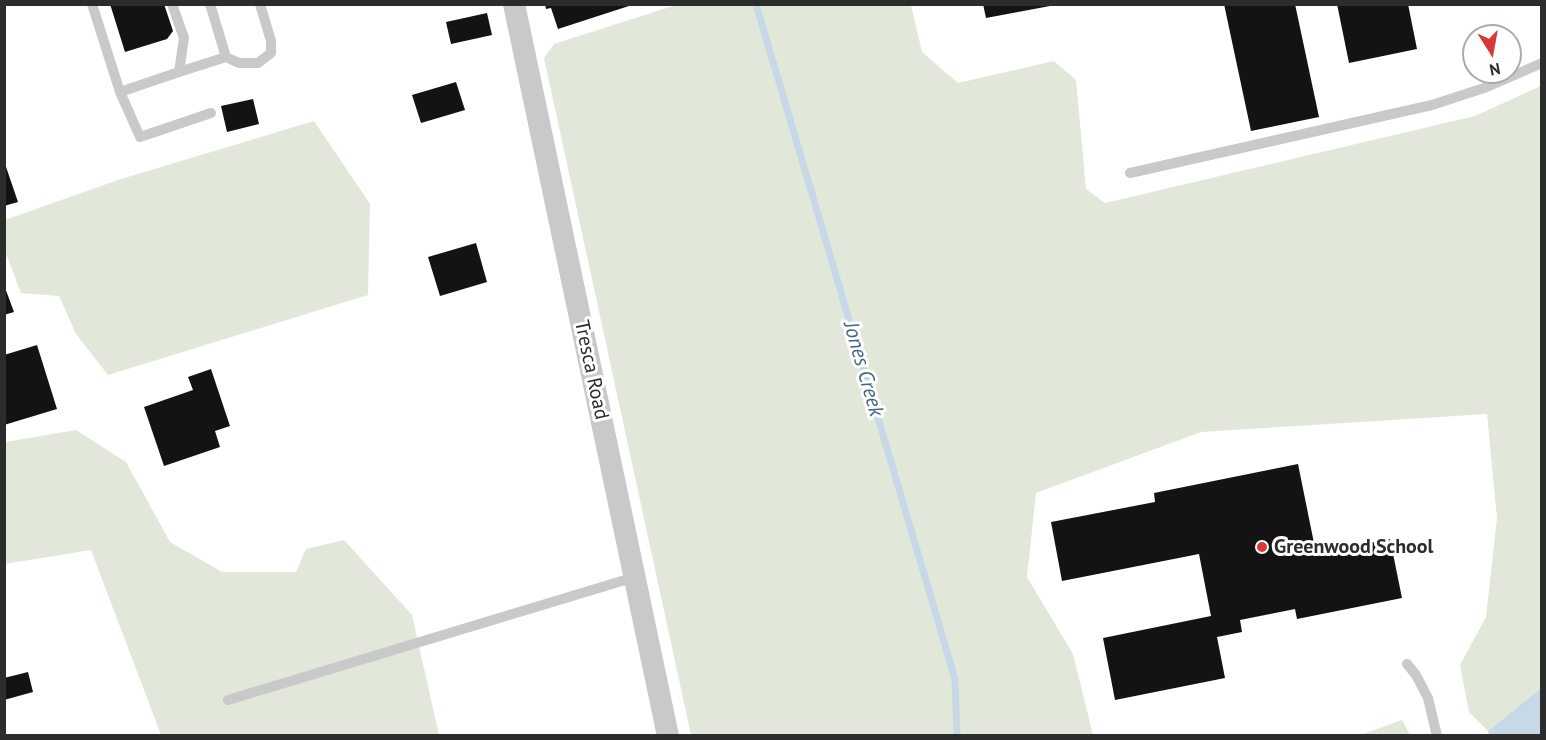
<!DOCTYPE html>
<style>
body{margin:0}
#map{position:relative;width:1546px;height:740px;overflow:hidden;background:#fff;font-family:"PT Sans",sans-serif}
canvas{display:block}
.frame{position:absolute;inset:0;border:6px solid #2c2c2c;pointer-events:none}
.north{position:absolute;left:1462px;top:24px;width:60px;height:60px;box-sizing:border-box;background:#fff;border:2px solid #ababab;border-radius:50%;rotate:169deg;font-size:16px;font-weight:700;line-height:24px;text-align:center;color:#2c2c2c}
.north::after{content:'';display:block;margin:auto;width:21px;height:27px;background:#d7393b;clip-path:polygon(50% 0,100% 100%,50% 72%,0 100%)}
</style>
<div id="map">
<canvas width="1546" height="740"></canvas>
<div class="frame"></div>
<div class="north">N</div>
</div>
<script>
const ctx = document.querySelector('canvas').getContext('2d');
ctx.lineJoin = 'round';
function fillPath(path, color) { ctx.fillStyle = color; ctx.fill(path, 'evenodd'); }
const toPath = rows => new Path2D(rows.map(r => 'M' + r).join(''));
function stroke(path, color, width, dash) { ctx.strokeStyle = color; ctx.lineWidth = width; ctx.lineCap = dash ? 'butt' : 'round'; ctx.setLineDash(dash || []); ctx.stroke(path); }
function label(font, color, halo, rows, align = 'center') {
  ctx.font = font + ' "PT Sans",sans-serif'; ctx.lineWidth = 6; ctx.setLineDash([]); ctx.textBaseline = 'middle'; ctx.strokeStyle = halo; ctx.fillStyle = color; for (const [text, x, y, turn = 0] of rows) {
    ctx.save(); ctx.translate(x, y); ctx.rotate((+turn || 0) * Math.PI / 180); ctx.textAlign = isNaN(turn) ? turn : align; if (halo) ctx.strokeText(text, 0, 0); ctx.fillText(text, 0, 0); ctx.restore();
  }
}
fillPath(toPath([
 [676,5,911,5,922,52,958,83,1054,61,1076,80,1086,189,1105,203,1475,116,1541,86,1541,688,1488,731,1469,712,1460,665,1486,617,1497,518,1487,414,1201,432,1036,493,1027,577,1073,654,1093,735,691,735,544,58,554,44],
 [314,121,370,204,368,295,108,375,76,334,59,296,21,293,5,251,5,220,118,180],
 [76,430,126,462,170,542,222,572,296,572,306,549,344,540,412,615,439,735,161,735,91,550,5,564,5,442],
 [1402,720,1410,735,1360,735]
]), '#e1e8da');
fillPath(toPath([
 [1541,688,1541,735,1489,735,1488,731]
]), '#c7d9e7');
stroke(toPath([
 [756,4,955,679,957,736]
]), '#c7d9e7', 7);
fillPath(toPath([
 [110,4,164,4,173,31,167,39,125,52],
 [545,4,632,4,632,5,558,29,551,8,546,9],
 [983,4,1049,4,1050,6,986,18],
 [1224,4,1295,4,1319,117,1251,131],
 [1337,4,1408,4,1417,49,1349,63],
 [487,13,492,35,451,44,446,22],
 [456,82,465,110,421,123,412,95],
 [253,99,259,124,227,132,221,106],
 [4,161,18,202,4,206],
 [476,243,487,282,440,296,428,257],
 [4,285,14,312,4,315],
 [37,345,57,409,4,425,4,355],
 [211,369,230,426,215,431,220,447,164,466,144,407,193,390,188,377],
 [1298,464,1316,553,1390,539,1402,598,1297,619,1295,609,1240,620,1242,632,1217,637,1225,678,1115,700,1103,638,1211,616,1199,554,1062,581,1051,522,1155,502,1154,493],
 [28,672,33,692,4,700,4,678]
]), '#131313');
stroke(toPath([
 [92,4,120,92,140,137,211,113],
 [210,4,226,57,239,63,258,63,271,53,271,41,260,4],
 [179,72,226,57],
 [120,92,179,72,184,38,172,4],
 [1130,173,1432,105,1487,87,1542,63],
 [1407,664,1416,675,1428,698,1437,736],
 [228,700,635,577]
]), '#c9c9c9', 10);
stroke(toPath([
 [514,4,668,736]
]), '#c9c9c9', 22);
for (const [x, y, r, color] of [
 [1262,547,6,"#d7393b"]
]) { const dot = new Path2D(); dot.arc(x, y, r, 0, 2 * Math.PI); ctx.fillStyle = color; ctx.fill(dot); stroke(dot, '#fff', 2); }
label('20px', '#2c2c2c', '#fff', [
 ["Tresca Road",591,370,78]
]);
label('bold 20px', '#2c2c2c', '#fff', [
 ["Greenwood School",1274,547]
], 'left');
label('italic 21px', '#416786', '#fff', [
 ["Jones Creek",863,369,74]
]);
</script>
